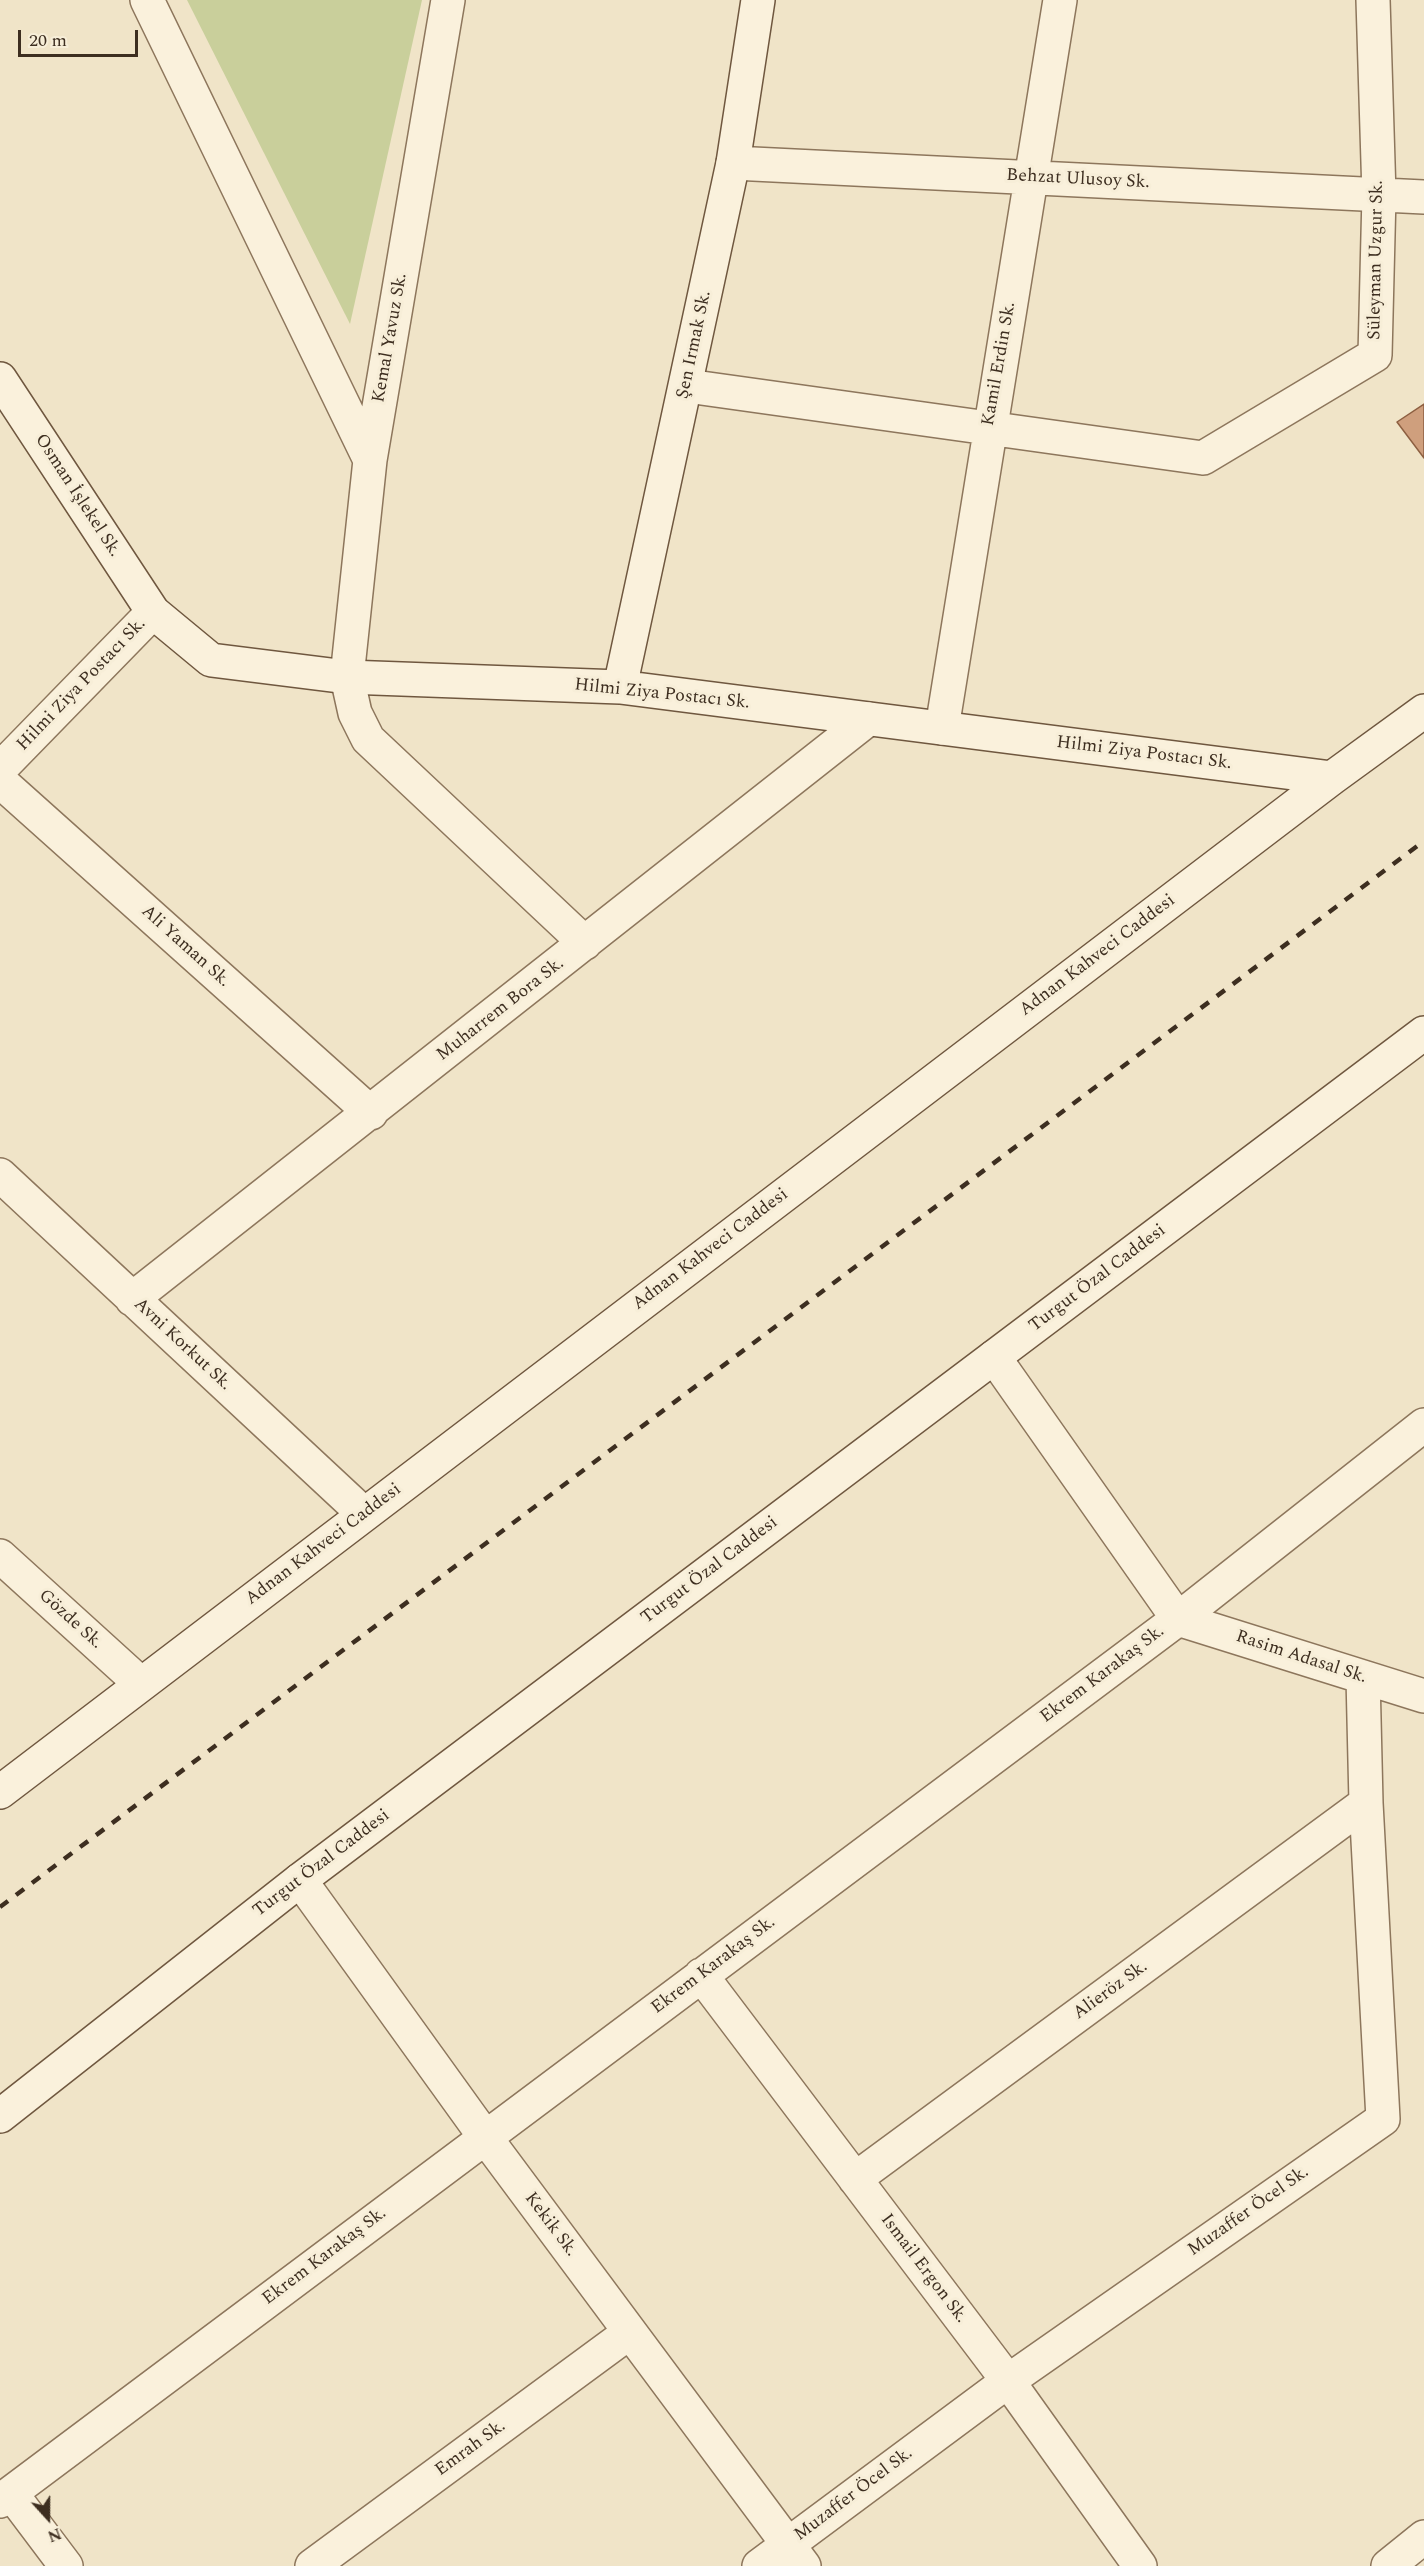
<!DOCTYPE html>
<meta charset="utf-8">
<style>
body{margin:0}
#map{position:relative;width:1424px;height:2566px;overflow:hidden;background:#f0e4c8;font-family:Spectral,serif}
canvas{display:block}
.north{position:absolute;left:18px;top:2488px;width:60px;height:60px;-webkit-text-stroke:4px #f7eed8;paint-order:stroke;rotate:159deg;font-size:16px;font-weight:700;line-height:24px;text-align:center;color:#3d2e20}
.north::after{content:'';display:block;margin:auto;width:21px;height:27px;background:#3d2e20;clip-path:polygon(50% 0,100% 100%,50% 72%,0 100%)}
.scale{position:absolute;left:18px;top:30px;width:120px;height:27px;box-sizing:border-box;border:3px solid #3d2e20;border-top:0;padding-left:8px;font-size:18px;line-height:21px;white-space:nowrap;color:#3d2e20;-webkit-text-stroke:4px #f7eed8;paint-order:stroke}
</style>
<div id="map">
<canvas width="1424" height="2566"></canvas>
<div class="north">N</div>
<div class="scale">20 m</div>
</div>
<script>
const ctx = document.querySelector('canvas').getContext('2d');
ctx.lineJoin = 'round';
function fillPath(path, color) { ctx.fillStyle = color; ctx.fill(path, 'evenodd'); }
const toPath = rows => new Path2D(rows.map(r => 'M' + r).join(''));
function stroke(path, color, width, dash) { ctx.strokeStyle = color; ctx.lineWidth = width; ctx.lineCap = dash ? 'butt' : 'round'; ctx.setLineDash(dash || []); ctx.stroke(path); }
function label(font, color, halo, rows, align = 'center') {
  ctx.font = font + ' Spectral,serif'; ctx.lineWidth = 6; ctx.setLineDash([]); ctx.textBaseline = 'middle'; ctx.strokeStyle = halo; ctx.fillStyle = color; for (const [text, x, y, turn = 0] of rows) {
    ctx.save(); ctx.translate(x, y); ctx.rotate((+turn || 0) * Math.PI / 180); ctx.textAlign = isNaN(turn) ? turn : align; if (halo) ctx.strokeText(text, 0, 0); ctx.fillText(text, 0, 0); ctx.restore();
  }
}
fillPath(toPath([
 [187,0,422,0,350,324]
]), '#c9cf9b');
const building = toPath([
 [1424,404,1424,458,1397,422,1424,404]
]);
fillPath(building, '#cf9f7d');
stroke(building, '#8d5f41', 1.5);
const street = toPath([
 [147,0,370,460],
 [448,0,370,460,347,677,355,713,368,739,585,943],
 [733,163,1424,197],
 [687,386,1203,458,1375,355,1379,195,1373,0],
 [942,728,1060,0],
 [0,769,153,612],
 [0,781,371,1113],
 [0,1175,364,1514],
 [132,1299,868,719],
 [994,1357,1178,1619,1424,1696],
 [0,1556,141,1684],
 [300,1880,485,2137,804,2566],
 [701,1975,1008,2381,1140,2566],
 [855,2179,1366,1803],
 [11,2493,66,2566],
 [0,2501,1178,1619,1424,1425],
 [312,2566,630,2332],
 [759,2566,1008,2381,1383,2119,1366,1803,1363,1677],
 [1388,2566,1424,2537]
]);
const secondary = toPath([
 [0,379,153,612,211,660,347,677,620,687,1332,778],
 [620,687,733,163,758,0],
 [0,1792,1332,778,1424,711],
 [0,2116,300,1880,1424,1033]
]);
stroke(street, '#8d765c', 36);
stroke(secondary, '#6f573f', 36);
stroke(street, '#faf1dc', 33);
stroke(secondary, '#faf1dc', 33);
stroke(toPath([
 [0,1907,1424,841]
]), '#3d2e20', 4.5, [10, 10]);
label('18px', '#3d2e20', '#f7eed8', [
 ["Behzat Ulusoy Sk.",1078,180,3],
 ["Süleyman Uzgur Sk.",1377,260,-89],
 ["Kemal Yavuz Sk.",391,338,-80],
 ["Şen Irmak Sk.",695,345,-78],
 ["Kamil Erdin Sk.",1000,364,-80],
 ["Osman İşlekel Sk.",77,496,57],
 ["Hilmi Ziya Postacı Sk.",82,685,-46],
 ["Hilmi Ziya Postacı Sk.",662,695,6],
 ["Hilmi Ziya Postacı Sk.",1144,754,7],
 ["Ali Yaman Sk.",185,947,42],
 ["Adnan Kahveci Caddesi",1098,956,-37],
 ["Muharrem Bora Sk.",501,1010,-38],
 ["Adnan Kahveci Caddesi",711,1250,-37],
 ["Turgut Özal Caddesi",1098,1279,-37],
 ["Avni Korkut Sk.",182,1345,43],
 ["Adnan Kahveci Caddesi",324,1545,-37],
 ["Turgut Özal Caddesi",710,1571,-37],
 ["Gözde Sk.",70,1620,42],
 ["Rasim Adasal Sk.",1301,1658,18],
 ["Ekrem Karakaş Sk.",1103,1675,-37],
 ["Turgut Özal Caddesi",322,1864,-37],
 ["Ekrem Karakaş Sk.",714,1966,-37],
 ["Alieröz Sk.",1111,1991,-36],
 ["Muzaffer Öcel Sk.",1249,2212,-35],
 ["Kekik Sk.",550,2225,53],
 ["Ekrem Karakaş Sk.",325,2257,-37],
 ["Ismail Ergon Sk.",923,2269,53],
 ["Emrah Sk.",471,2449,-36],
 ["Muzaffer Öcel Sk.",854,2495,-37]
]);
</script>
